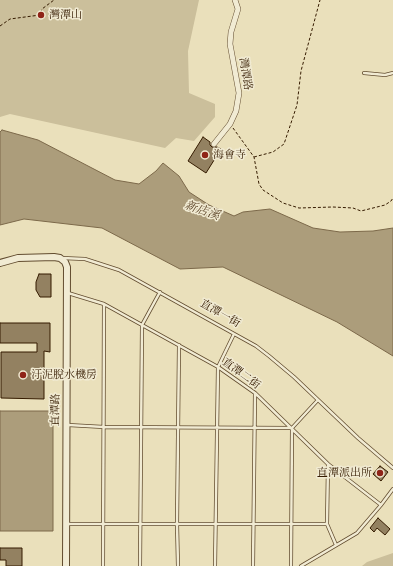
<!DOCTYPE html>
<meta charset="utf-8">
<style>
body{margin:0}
canvas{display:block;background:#eae0bb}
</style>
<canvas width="393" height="566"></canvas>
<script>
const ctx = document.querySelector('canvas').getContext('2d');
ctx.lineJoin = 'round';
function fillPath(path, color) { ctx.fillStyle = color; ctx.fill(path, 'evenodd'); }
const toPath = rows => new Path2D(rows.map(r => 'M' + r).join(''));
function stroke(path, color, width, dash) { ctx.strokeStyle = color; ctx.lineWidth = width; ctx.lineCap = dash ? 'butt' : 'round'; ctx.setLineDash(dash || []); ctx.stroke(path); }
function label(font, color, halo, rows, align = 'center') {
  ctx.font = font + ' "IM FELL French Canon","Noto Serif TC",serif'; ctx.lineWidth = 3; ctx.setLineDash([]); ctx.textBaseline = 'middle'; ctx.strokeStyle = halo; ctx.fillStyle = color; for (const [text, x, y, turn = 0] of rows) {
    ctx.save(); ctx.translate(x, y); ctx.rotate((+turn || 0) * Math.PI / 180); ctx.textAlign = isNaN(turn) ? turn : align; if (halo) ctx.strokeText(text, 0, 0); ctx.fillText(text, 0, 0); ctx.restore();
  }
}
fillPath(toPath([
 [0,0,199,0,188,51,189,93,215,104,215,117,194,141,176,138,165,148,10,114,0,117],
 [393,553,393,566,362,566,367,562]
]), '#cbbf9b');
const water = toPath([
 [2,130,38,140,115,180,139,184,156,171,163,163,179,176,189,192,209,205,234,216,243,212,270,209,313,228,340,232,373,231,393,228,393,356,337,322,223,267,180,269,102,228,24,219,0,225,0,132,2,130],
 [0,411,53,411,53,531,0,531,0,411]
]);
fillPath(water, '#ac9d7b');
stroke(water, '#7c694a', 1);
const building = toPath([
 [203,137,210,142,210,145,212,147,217,147,221,149,206,173,188,161,203,137],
 [39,274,51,274,51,297,40,297,36,290,36,282,39,274],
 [0,323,50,323,50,352,44,351,44,399,1,398,1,352,37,352,37,343,0,343,0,323],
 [380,466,388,472,381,481,373,474,380,466],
 [378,518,390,529,385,535,377,528,374,532,370,528,378,518],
 [0,548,22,548,22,566,6,566,6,560,0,560,0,548]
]);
fillPath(building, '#938161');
stroke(building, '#351b00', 1);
const service = toPath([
 [364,73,385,75,393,73],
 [62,258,85,259,119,270,256,346,269,356,294,377,358,438,393,468],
 [68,293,104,304,218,367,255,393,328,464,381,505],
 [68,425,104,427,291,428],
 [328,464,327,524,336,545],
 [67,524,327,524],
 [103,566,104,305],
 [140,566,142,325,160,292],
 [178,566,177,524,179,345],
 [215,566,218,367,234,334],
 [253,566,255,393],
 [291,566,292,428,317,401],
 [301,566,357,533,381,505,393,489]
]);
const minor = toPath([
 [214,144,230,124,236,111,239,93,230,44,231,32,238,9,235,0]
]);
const tertiary = toPath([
 [0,263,18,258,54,257,60,258,65,262,67,267,66,566]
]);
stroke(service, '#624c2f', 4);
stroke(minor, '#624c2f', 6);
stroke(tertiary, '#624c2f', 8);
stroke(toPath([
 [0,26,10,19,40,15,42,9,54,0],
 [233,128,254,157,259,184,263,190,283,203,299,208,333,207,353,208,361,211,385,205,391,201,393,198],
 [254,157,273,152,284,144,297,105,301,71,320,0]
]), '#351b00', 1, [3, 2]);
stroke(service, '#f1ebd3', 2.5);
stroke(minor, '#f1ebd3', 5);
stroke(tertiary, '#f1ebd3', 6);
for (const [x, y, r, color] of [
 [41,15,4,"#8f2418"],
 [205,155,4,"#8f2418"],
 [23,375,4,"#8f2418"],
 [380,473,4,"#8f2418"]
]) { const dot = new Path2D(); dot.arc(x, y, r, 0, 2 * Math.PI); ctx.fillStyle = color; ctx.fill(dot); stroke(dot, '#f1ebd3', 1.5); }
label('11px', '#351b00', '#f1ebd3', [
 ["灣潭山",49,15],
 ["海會寺",213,155],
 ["汙泥脫水機房",31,375],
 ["直潭派出所",372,473,"right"]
], 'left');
label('11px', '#351b00', '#f1ebd3', [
 ["灣潭路",245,74,81],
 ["直潭一街",220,314,30],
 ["直潭二街",241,374,36],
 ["直潭路",56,410,-89]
]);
label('italic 12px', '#5f482b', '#f1ebd3', [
 ["新店溪",202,211,19]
]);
</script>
